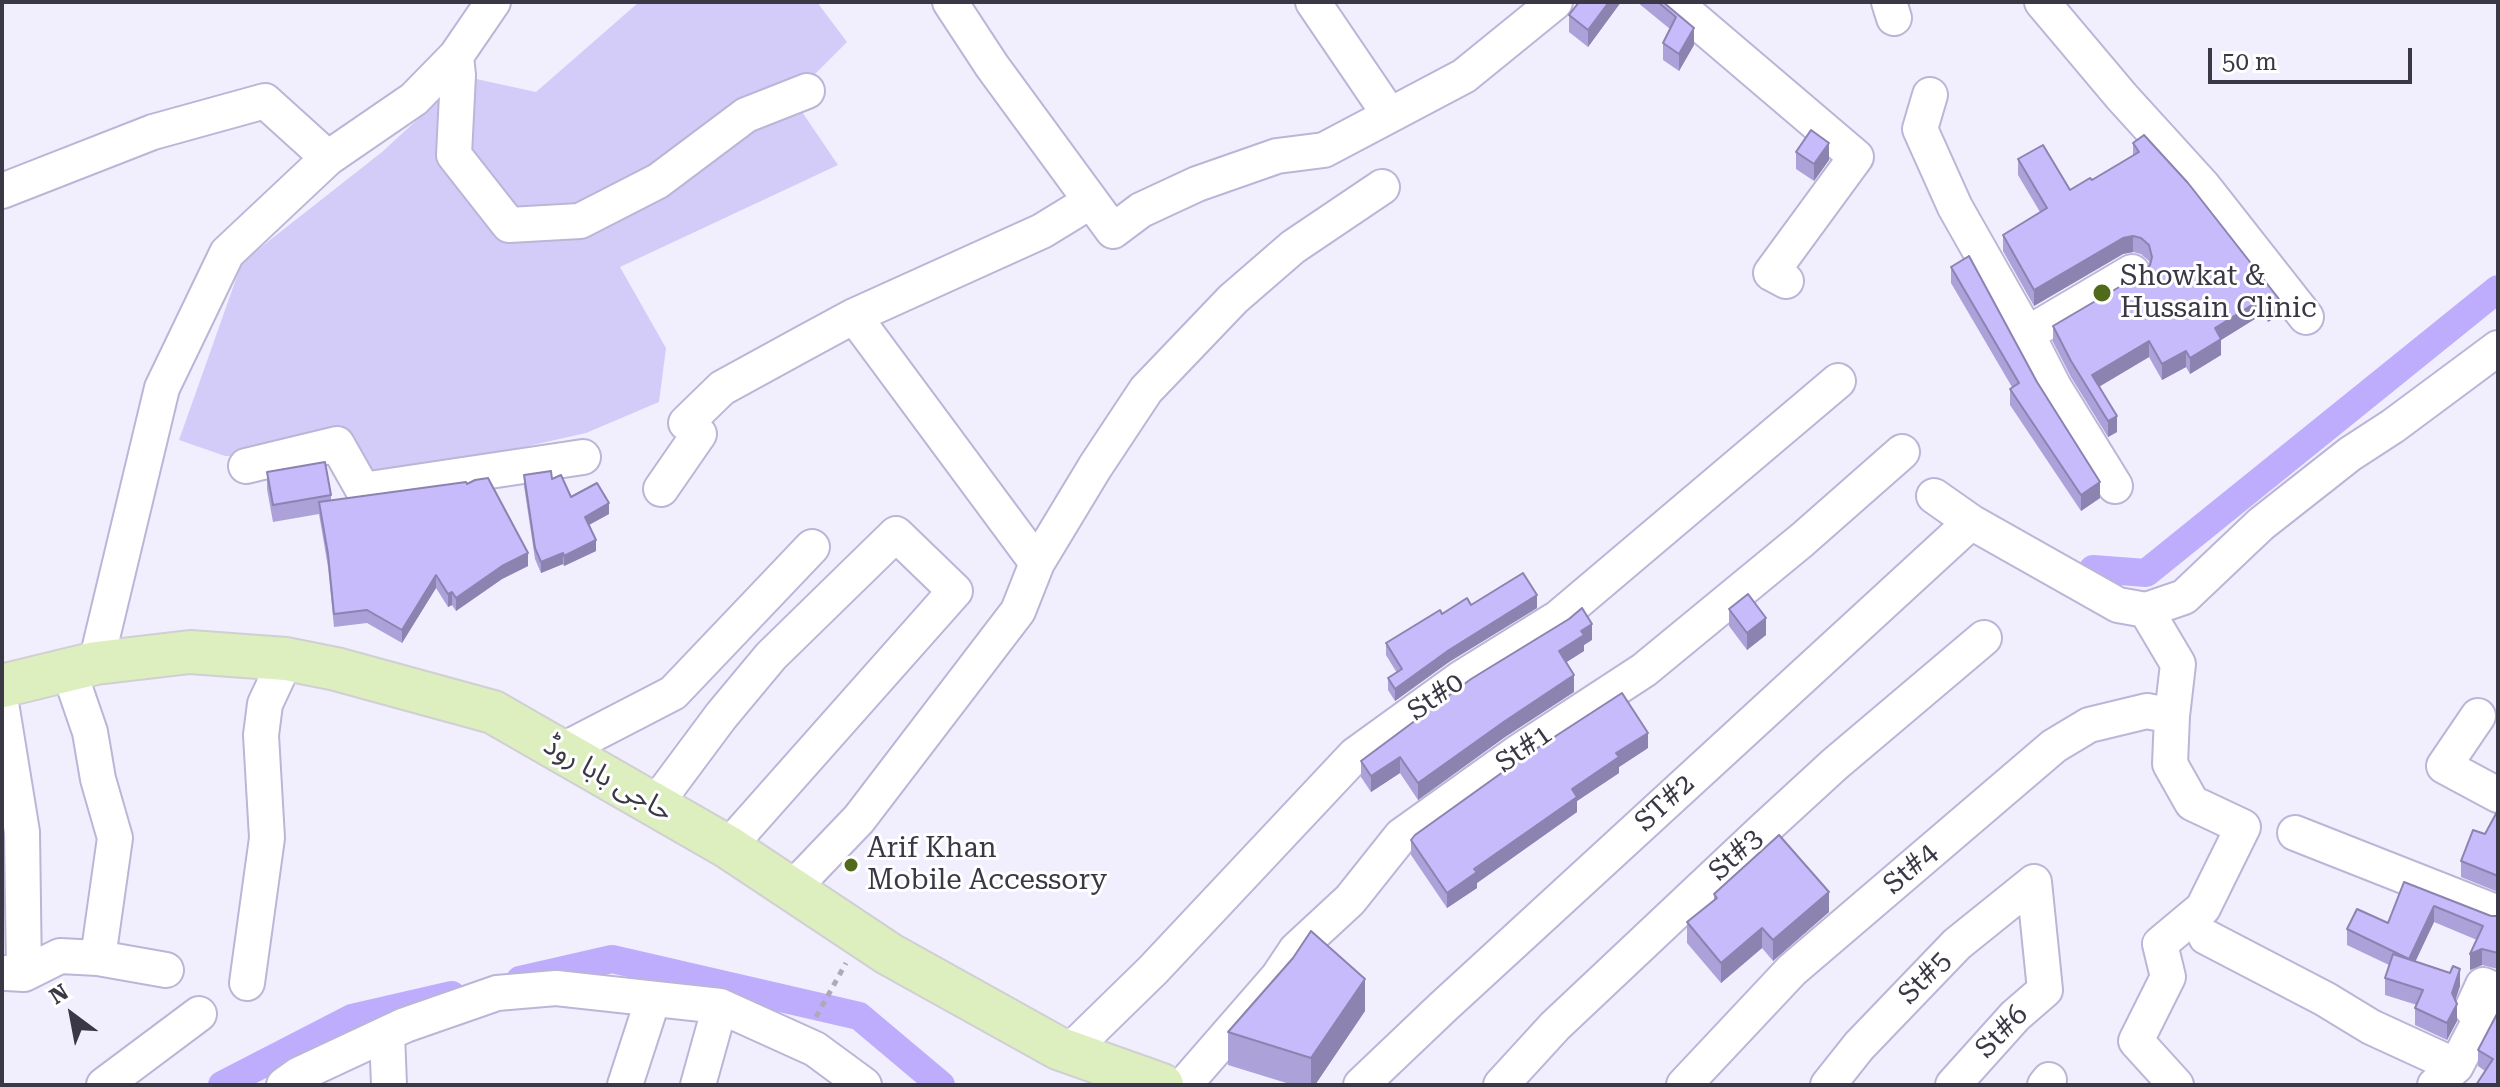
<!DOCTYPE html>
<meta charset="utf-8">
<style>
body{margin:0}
#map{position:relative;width:2500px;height:1087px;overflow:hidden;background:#f1effe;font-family:"Roboto Serif",serif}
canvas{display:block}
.frame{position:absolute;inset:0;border:4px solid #3a3845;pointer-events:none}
.north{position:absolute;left:32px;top:975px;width:80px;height:80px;-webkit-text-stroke:6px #fff;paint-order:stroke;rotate:328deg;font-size:22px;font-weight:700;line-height:32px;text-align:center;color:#3a3845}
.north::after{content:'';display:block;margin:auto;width:28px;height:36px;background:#3a3845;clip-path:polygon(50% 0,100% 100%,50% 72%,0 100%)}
.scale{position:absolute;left:2208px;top:48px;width:204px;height:36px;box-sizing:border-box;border:4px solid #3a3845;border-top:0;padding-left:10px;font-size:24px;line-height:28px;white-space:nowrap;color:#3a3845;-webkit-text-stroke:6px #fff;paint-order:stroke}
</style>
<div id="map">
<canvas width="2500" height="1087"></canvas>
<div class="frame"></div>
<div class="north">N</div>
<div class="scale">50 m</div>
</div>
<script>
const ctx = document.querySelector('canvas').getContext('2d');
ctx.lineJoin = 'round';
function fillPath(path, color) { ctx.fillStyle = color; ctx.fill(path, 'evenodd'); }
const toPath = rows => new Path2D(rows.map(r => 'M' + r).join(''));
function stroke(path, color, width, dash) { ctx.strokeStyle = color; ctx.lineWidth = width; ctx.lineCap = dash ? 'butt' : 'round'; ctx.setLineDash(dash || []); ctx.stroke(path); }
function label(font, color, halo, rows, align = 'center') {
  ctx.font = font + ' "Roboto Serif","Noto Sans Arabic",serif'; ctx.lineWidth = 6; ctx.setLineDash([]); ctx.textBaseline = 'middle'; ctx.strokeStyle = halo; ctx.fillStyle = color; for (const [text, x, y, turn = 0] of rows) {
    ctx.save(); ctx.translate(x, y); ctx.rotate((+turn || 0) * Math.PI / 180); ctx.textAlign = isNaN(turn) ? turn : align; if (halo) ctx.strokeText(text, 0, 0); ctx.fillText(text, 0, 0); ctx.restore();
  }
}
fillPath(toPath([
 [639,2,817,2,847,42,792,97,838,165,620,267,666,348,659,402,586,433,426,469,370,478,343,431,254,456,225,456,179,440,242,262,382,152,443,96,458,75,536,92]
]), '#d4ccf8');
stroke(toPath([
 [2093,569,2146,573,2498,289],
 [520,980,612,959,859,1016,941,1085],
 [222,1085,352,1018,452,995]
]), '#beadfd', 28);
const minor = toPath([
 [950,2,992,66,1113,231,1141,210,1197,184,1277,156,1324,150,1464,76,1555,2],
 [1313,2,1389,114],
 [1674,2,1856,157,1771,273,1786,281],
 [1889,2,1894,18],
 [2042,2,2122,97,2203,186,2306,317],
 [456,56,458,75,454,155,509,225,580,221,658,181,746,115,807,91],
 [1930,95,1920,129,1955,207,2027,334,2054,387,2115,486],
 [2,191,153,132,265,101,328,158],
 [854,316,1037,563],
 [2027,334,2132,272],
 [686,423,722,388,806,342,854,316,1042,231,1091,201],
 [246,466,337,444,363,490,583,457],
 [661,489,699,434],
 [1934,496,1971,522,2118,605,2146,610,2184,597,2261,524,2350,454,2393,426,2498,348],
 [2146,610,2178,664,2172,716,2170,764,2192,803,2243,827,2203,908,2160,944,2168,977,2136,1041,2176,1085],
 [96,663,162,388,227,253,328,158,414,99,456,56,493,2],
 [69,671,90,732,98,779,115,838,98,958],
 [2,709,22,832,24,974],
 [2478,716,2444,766,2498,795],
 [561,751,673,693,812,547],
 [654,806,721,716,771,656,896,534,955,591,728,847],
 [2295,833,2498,913],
 [793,888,859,819,1018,611,1037,563,1095,467,1146,390,1233,299,1293,247,1382,187],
 [2206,937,2325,999,2371,1027,2456,1066],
 [6,973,24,974,60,956,98,958,166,970],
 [247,983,267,838,261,735,265,704,286,659],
 [387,1034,389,1085],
 [1069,1052,1153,970,1355,755,1460,679,1558,618,1838,381],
 [104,1085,199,1014],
 [284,1085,298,1075,405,1025,497,993,556,988,720,1006,815,1049,864,1085],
 [625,1085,653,999],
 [698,1085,720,1006],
 [1184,1085,1278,977,1296,950,1350,900,1401,836,1517,753,1644,670,1802,540,1902,452],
 [1361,1085,1443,1007,1971,522],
 [1501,1085,1555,1026,1762,831,1835,764,1984,638],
 [1684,1085,1792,970,2054,746,2089,725,2147,711,2172,716],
 [1828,1085,1859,1046,1957,944,2034,882],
 [1953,1085,2015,1016,2045,990,2034,882],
 [2045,1085,2049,1080],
 [2435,1085,2456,1066,2483,1014,2472,1009,2483,985,2497,991,2498,989]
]);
const major = toPath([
 [2,686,96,663,190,652,286,659,336,669,493,712,728,847,889,954,1058,1048,1162,1085]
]);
stroke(minor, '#bbb5d7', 38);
stroke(major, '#d0cfd2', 46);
stroke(toPath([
 [816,1017,846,963]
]), '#acaab8', 5, [6, 6]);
stroke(minor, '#fff', 34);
stroke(major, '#ddeebf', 42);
fillPath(toPath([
 [1621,2,1588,47,1569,32,1569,15],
 [1637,2,1663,2,1694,28,1694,45,1679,71,1663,60,1663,43,1670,29],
 [2133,143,2279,315,2268,322,2263,314,2221,340,2221,355,2190,374,2186,367,2162,380,2149,357,2100,386,2117,432,2108,437,2071,377,2053,342,2053,326,2143,273,2150,265,2149,261,2141,254,2133,252,2123,254,2034,306,2003,251,2003,235,2040,212,2018,175,2018,159,2070,190,2092,180,2133,156],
 [1796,152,1829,160,1814,181,1796,169],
 [1951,267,2100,498,2081,511,2010,405,2010,389,2012,387,1951,283],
 [267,472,331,495,331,500,467,484,528,566,502,579,456,611,452,605,448,607,436,588,402,643,367,623,334,627,328,567,319,514,273,522,267,489],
 [524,475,552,479,571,497,609,514,589,525,596,551,564,566,563,564,541,573,535,559,524,486],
 [1471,605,1537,608,1449,662,1395,701,1388,690,1388,678,1397,673,1386,655,1386,643,1442,614],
 [1729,609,1766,635,1747,650,1729,626],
 [1592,640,1584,645,1584,651,1566,662,1574,692,1505,737,1418,800,1400,773,1371,792,1361,777,1361,761],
 [1648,748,1619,767,1619,773,1577,801,1577,812,1477,883,1477,888,1447,908,1411,855,1411,840],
 [2498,810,2498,892,2461,877,2461,861,2485,834],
 [2404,882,2491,916,2498,916,2498,969,2482,965,2470,970,2477,940,2434,922,2415,962,2460,986,2455,1001,2457,1021,2447,1040,2415,1025,2415,1008,2417,1005,2385,995,2385,978,2389,965,2347,945,2347,929,2388,923],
 [1714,894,1829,912,1773,961,1762,948,1721,983,1687,943,1687,922,1714,901],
 [1293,958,1365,1011,1315,1085,1293,1085,1228,1065,1228,1032],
 [2498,1012,2498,1085,2485,1071,2478,1066,2478,1050]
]), '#aca1d9');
fillPath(toPath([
 [1609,2,1621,2,1588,47,1588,30],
 [1694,28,1694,45,1679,71,1679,54],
 [1829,143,1829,160,1814,181,1814,164],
 [2133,236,2133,252,2123,254,2034,306,2034,290,2123,238],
 [2263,298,2263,314,2221,340,2221,355,2190,374,2190,358,2215,328],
 [2279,299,2279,315,2268,322,2268,306],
 [2149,341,2149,357,2092,391,2092,375],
 [2186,351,2186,367,2162,380,2162,364],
 [2117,416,2117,432,2108,437,2108,421],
 [2100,482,2100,498,2081,511,2081,495],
 [609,503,609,514,585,527,585,517],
 [596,540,596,551,564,566,564,556],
 [528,553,528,566,502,579,456,611,456,598,502,566],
 [563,553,563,564,541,573,541,562],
 [436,575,436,588,402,643,402,630],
 [452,592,452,605,448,607,448,594],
 [1537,595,1537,608,1449,662,1395,701,1395,689,1449,650],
 [1766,618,1766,635,1747,650,1747,633],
 [1592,624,1592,640,1584,645,1584,651,1559,667,1559,651,1581,631],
 [1574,675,1574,692,1505,737,1418,800,1418,783,1505,721],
 [1648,733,1648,748,1619,767,1619,773,1577,801,1577,812,1477,883,1477,888,1447,908,1447,893,1616,753],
 [1400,757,1400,773,1371,792,1371,776],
 [1829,892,1829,912,1773,961,1773,940],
 [2434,906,2434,922,2409,975,2409,959],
 [1762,928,1762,948,1721,983,1721,963],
 [2482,949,2482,965,2470,970,2470,954],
 [2460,969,2460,986,2452,1010,2452,993],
 [1365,979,1365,1011,1315,1085,1311,1085,1311,1058],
 [2457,1004,2457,1021,2447,1040,2447,1023]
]), '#8c83b0');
const building = toPath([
 [1579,2,1609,2,1588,30,1569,15,1579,2],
 [1658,2,1663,2,1694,28,1679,54,1663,43,1676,17,1658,2],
 [1811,130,1829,143,1814,164,1796,152,1811,130],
 [2144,135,2188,183,2279,299,2268,306,2263,298,2215,328,2221,339,2190,358,2186,351,2162,364,2149,341,2092,375,2117,416,2108,421,2071,361,2053,326,2143,273,2150,265,2152,257,2149,245,2141,238,2133,236,2123,238,2034,290,2003,235,2047,208,2018,159,2043,145,2070,190,2090,178,2092,180,2139,152,2133,143,2144,135],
 [1969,256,2037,382,2100,482,2081,495,2010,389,2019,383,1951,267,1969,256],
 [325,462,331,495,273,505,267,472,325,462],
 [551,471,552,479,561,475,571,497,597,483,609,503,585,517,596,540,564,556,563,553,541,562,535,548,524,475,551,471],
 [488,478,528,553,502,566,456,598,452,592,448,594,436,575,402,630,367,610,334,614,328,554,319,502,466,482,467,484,475,480,488,478],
 [1523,573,1537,595,1449,650,1395,689,1388,678,1402,669,1386,643,1440,610,1442,614,1467,598,1471,605,1523,573],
 [1748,594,1766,618,1747,633,1729,609,1748,594],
 [1582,608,1592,624,1581,631,1584,635,1559,651,1574,675,1505,721,1418,783,1400,757,1371,776,1361,761,1471,679,1569,619,1582,608],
 [1622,693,1648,733,1616,753,1619,757,1572,789,1577,797,1474,869,1477,872,1447,893,1411,840,1415,835,1528,754,1622,693],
 [2498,810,2498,876,2461,861,2473,830,2485,834,2498,810],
 [1779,835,1829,892,1773,940,1762,928,1721,963,1687,922,1717,898,1714,894,1779,835],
 [2404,882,2491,916,2498,916,2498,953,2482,949,2470,954,2483,926,2434,906,2409,959,2347,929,2357,909,2388,923,2404,882],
 [1311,931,1365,979,1311,1058,1228,1032,1293,958,1311,931],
 [2393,954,2450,973,2453,966,2460,969,2452,993,2457,1004,2447,1023,2415,1008,2423,990,2385,978,2393,954],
 [2498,1012,2498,1085,2476,1085,2493,1059,2478,1050,2498,1012]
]);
fillPath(building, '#c8bbfc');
stroke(building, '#8c83b0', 2);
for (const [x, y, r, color] of [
 [2102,293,10,"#51691a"],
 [851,865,8,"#51691a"]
]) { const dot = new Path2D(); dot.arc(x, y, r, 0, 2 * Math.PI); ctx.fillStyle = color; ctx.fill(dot); stroke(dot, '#fff', 3); }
label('28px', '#3a3845', '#fff', [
 ["Showkat &",2120,277],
 ["Hussain Clinic",2120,309],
 ["Arif Khan",867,849],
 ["Mobile Accessory",867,881]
], 'left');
label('28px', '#3a3845', '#fff', [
 ["St#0",1436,697,-35],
 ["St#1",1524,749,-35],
 ["حاجی بابا روڈ",608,779,30],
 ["ST#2",1665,803,-43],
 ["St#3",1736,855,-43],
 ["St#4",1911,869,-41],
 ["St#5",1925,978,-46],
 ["St#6",2002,1032,-46]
]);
</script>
